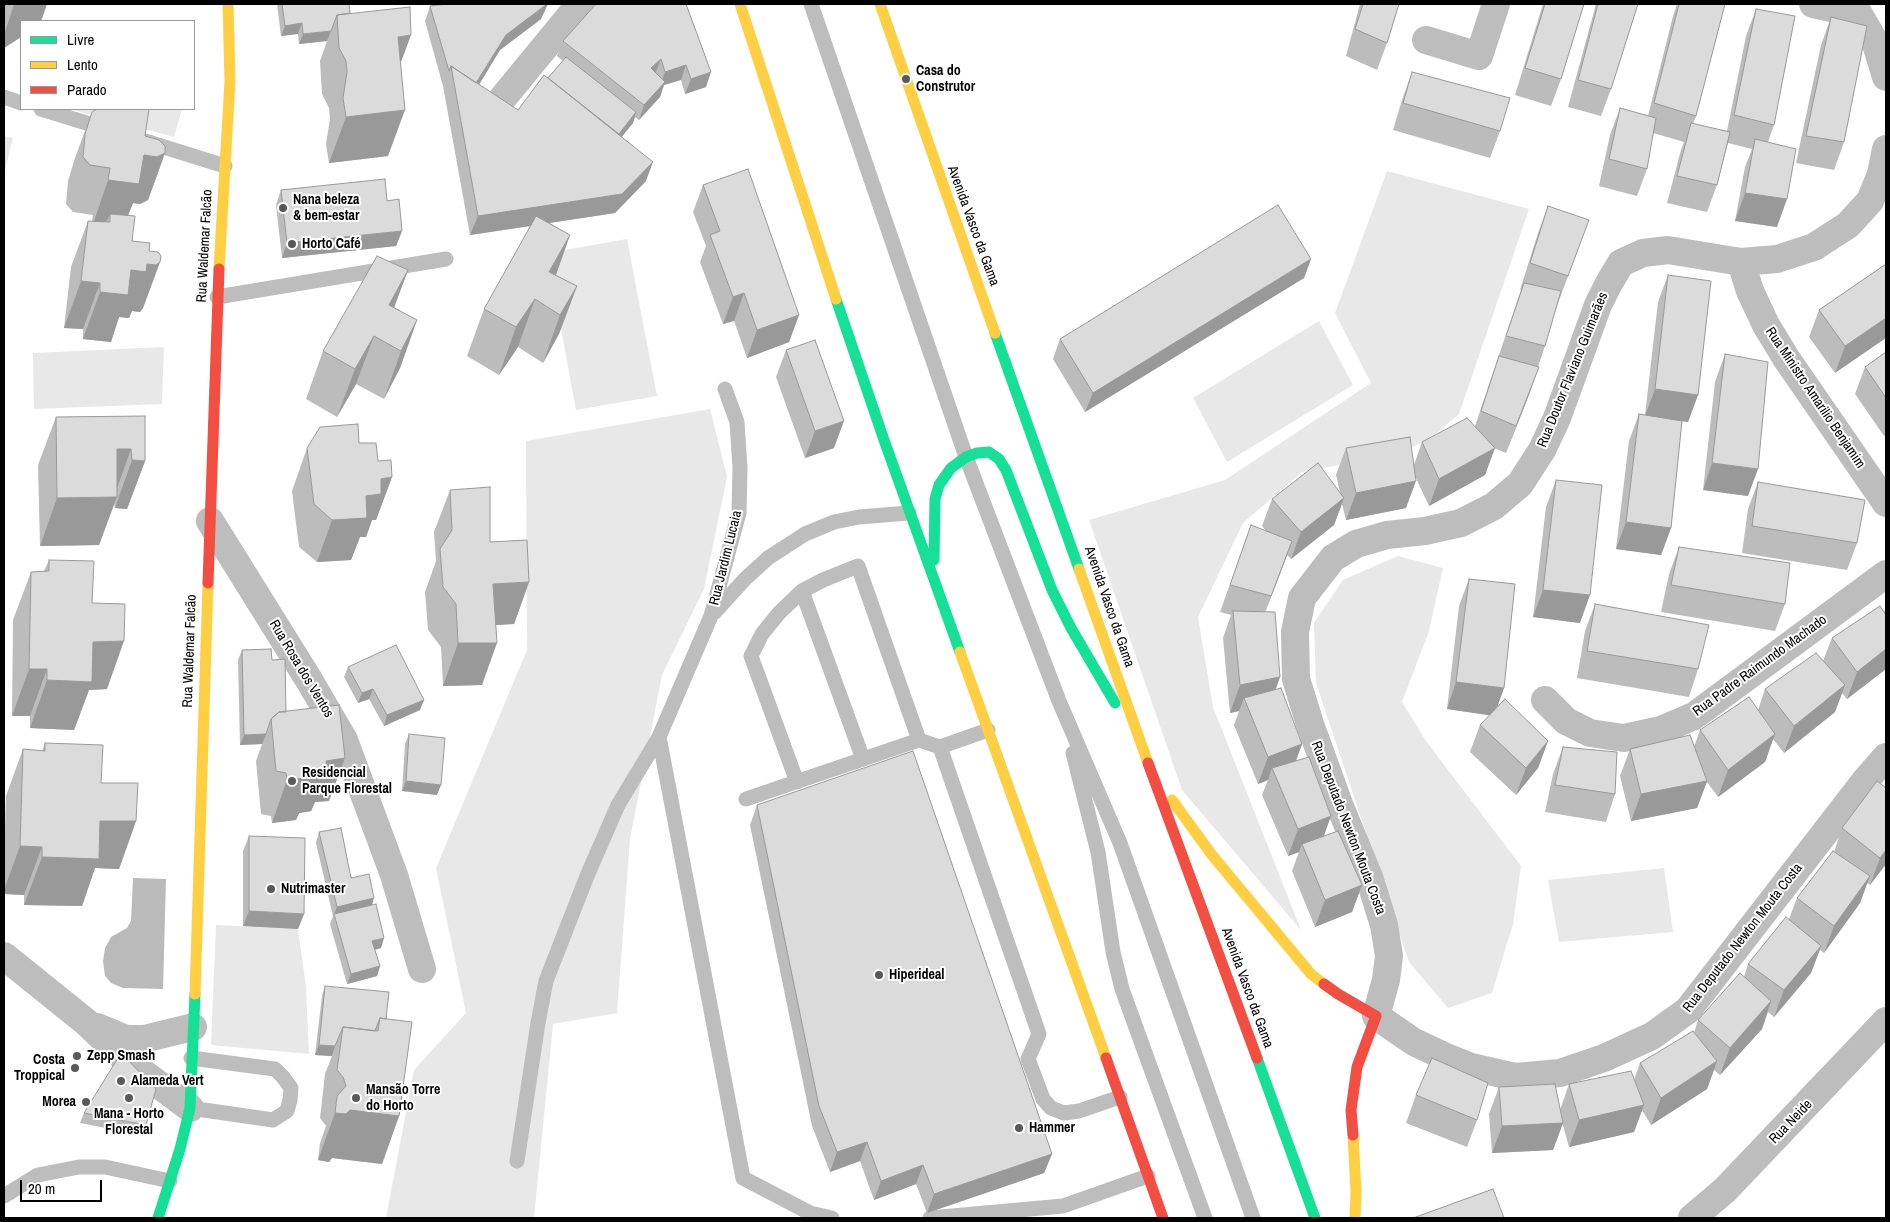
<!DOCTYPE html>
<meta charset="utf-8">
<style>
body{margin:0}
#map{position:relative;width:1890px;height:1222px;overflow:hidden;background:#fff;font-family:"Archivo Narrow",sans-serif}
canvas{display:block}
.frame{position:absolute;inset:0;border:5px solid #000;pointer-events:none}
.legend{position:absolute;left:20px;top:20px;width:175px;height:90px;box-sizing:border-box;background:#fff;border:1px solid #999;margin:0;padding:6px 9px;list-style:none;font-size:15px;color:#000}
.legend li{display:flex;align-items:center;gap:10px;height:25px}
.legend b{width:25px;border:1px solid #999}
.scale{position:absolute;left:20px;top:1180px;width:82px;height:22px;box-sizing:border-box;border:2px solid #000;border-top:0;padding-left:6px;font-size:15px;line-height:18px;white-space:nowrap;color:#000;-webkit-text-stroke:4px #fff;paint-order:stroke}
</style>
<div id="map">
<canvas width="1890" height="1222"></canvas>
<div class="frame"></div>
<ul class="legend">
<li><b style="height:6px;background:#16e098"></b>Livre</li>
<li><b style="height:6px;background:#ffcf43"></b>Lento</li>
<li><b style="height:6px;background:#f24e42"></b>Parado</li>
</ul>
<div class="scale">20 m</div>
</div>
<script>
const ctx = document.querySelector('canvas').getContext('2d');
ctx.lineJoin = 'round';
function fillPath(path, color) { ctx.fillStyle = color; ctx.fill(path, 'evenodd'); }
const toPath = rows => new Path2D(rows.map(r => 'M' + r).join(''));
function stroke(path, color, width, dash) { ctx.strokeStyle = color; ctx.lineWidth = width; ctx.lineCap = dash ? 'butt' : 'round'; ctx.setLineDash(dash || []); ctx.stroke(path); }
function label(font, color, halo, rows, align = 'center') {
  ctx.font = font + ' "Archivo Narrow",sans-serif'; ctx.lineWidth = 4; ctx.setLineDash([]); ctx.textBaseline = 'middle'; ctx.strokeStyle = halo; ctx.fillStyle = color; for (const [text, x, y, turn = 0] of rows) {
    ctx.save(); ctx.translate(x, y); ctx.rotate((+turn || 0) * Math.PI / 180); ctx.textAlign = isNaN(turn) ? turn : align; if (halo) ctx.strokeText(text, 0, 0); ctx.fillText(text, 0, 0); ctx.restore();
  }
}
fillPath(toPath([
 [69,109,182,109,174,137],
 [4,136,13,138,4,174],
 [1387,171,1529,209,1459,414,1430,439,1397,454,1302,472,1243,523,1198,617,1213,707,1301,930,1182,790,1089,520,1225,480,1371,383,1335,313],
 [627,239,657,396,576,410,547,253],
 [1319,321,1353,385,1227,462,1193,398],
 [164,347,162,404,34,409,33,353],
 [710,409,727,477,704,589,662,675,630,839,617,1013,553,1024,534,1218,386,1218,414,1070,466,1013,436,868,527,650,526,441],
 [1398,556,1443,568,1429,631,1402,702,1426,741,1521,866,1513,924,1492,993,1448,1008,1409,962,1316,683,1314,623,1343,580],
 [1664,868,1673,932,1559,942,1548,880],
 [216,925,298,929,306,987,309,1054,211,1045]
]), '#e8e8e8');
fillPath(toPath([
 [133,878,166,879,163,989,123,988,111,983,105,976,103,961,105,948,111,937,127,928,131,921]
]), '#bababa');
stroke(toPath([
 [811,4,966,457,1059,701,1120,843,1253,1218],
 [4,97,21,103],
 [41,109,106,129],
 [145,141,225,166],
 [217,297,446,259],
 [725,389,737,422,740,468,739,513,711,616,659,737,743,1178,810,1213,832,1218],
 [802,591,863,759],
 [714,613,745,579,768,558,805,534,834,522,859,517,909,513],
 [988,730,940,747,1039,1034,1028,1059,1043,1099,1051,1108,1064,1113,1079,1111,1120,1097],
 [1073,753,1098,852,1113,952,1122,989,1205,1218],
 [797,782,751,656,762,634,779,613,802,591,823,580,858,566,919,740,940,747],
 [746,799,919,740],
 [190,1108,273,1120,287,1111,290,1100,291,1088,283,1077,275,1069,191,1058],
 [517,1161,538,1023,546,981,587,876,618,805,659,737],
 [4,1196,38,1175,79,1167,105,1167,170,1181],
 [930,1218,1063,1206,1148,1176]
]), '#bdbdbd', 15);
stroke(toPath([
 [1813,4,1859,14],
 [1853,4,1876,44,1886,77],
 [1426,40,1479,56,1496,4],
 [502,99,580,4],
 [1886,149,1881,174,1870,201,1848,225,1814,247,1777,259,1741,262,1668,250,1643,253,1621,263,1609,283,1598,305,1557,418,1542,450,1520,484,1494,506,1461,523,1425,531,1387,535,1356,544,1333,558,1302,598,1295,632,1296,679,1310,724,1339,804,1369,877,1384,925,1389,956,1386,980,1376,1016,1414,1042,1446,1057,1471,1067,1515,1077,1560,1073,1604,1058,1652,1036,1688,1010,1865,781,1886,757],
 [1741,262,1750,291,1766,325,1786,358,1886,503],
 [210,521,309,680,344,740,394,875,422,969],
 [1545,700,1566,721,1590,733,1624,738,1661,730,1694,716,1886,574],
 [4,956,86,1022,126,1060,190,1108],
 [97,1027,126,1039,144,1039,193,1027],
 [1692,1218,1725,1190,1886,1021]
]), '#bdbdbd', 28);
stroke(toPath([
 [836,299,884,440,960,652],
 [995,333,1079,569],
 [934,560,935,499,939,485,951,468,966,457,977,453,989,452,999,459,1006,470,1052,590,1071,628,1115,703],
 [1257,1058,1315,1218],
 [158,1218,180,1149,190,1108,195,994]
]), '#16e098', 11);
stroke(toPath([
 [740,4,836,299],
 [880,4,995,333],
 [219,269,230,81,228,4],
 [1079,569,1148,763],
 [960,652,1106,1058],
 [1172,800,1212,855,1311,974,1324,984],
 [195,994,208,583],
 [1353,1135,1356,1192,1355,1218]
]), '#ffcf43', 11);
stroke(toPath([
 [208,583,219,269],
 [1148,763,1257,1058],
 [1324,984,1338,994,1376,1016,1357,1067,1351,1110,1353,1135],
 [1106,1058,1163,1218]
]), '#f24e42', 11);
fillPath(toPath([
 [4,4,47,4,41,21,21,37,4,48],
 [277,4,349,4,350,13,400,65,388,156,329,163,326,144,330,119,329,108,322,94,320,61,327,41,299,44,298,34,281,36],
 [686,4,706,87,685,94,681,80,664,85,660,97,639,120,635,117,633,123,622,137,646,181,615,213,549,223,570,235,556,275,577,286,559,334,543,363,518,347,499,375,467,356,484,309,531,226,470,235,443,86,425,21,430,6,541,19,500,50,479,85,518,110,563,61,557,56,563,41],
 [1360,4,1399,4,1387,43,1377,70,1346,56],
 [1543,4,1584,4,1561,79,1551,106,1515,95],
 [1596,4,1638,4,1611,89,1601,116,1568,107],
 [1677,4,1725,4,1696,116,1693,124,1727,131,1746,36,1756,9,1774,125,1768,142,1777,227,1735,221,1745,167,1752,149,1728,143,1717,185,1707,212,1667,203,1681,150,1684,142,1653,133,1647,169,1637,196,1599,186,1610,135,1620,108,1648,116,1673,16],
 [1831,17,1844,142,1834,170,1796,163,1821,45],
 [1412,72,1500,131,1490,158,1393,130,1402,100],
 [92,112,145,136,165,153,148,200,140,204,133,203,128,215,132,241,149,251,160,262,143,308,140,312,132,311,129,318,119,317,111,342,83,339,83,329,64,328,71,267,88,221,92,221,93,215,73,212,66,204,68,181,75,158],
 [703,185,799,315,789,342,747,358,734,321,723,324,700,262,706,246,693,212],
 [281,190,387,201,402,231,396,246,282,258,276,205],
 [1548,206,1579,247,1558,303,1545,346,1538,367,1539,367,1506,453,1494,448,1485,475,1429,506,1415,476,1406,508,1346,520,1342,504,1334,525,1291,559,1287,555,1265,612,1280,677,1276,689,1302,744,1296,761,1323,836,1362,885,1352,912,1315,927,1292,871,1299,852,1288,856,1262,795,1268,780,1258,784,1234,725,1239,711,1230,713,1223,638,1231,615,1220,612,1251,525,1266,531,1262,526,1272,499,1340,492,1336,475,1346,448,1414,465,1422,442,1475,426,1521,290,1520,290,1538,233],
 [1311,259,1304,278,1085,412,1053,359,1060,339],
 [1886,264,1835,373,1809,337,1819,310],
 [408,270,394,308,417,320,400,368,384,399,356,384,337,417,306,399,323,351],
 [1668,275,1698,395,1688,422,1682,421,1671,528,1661,555,1616,549,1629,441,1639,414,1645,415,1658,302],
 [786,350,834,448,805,458,776,377],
 [1886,352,1886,435,1884,436,1855,394,1865,367],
 [1725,354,1748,496,1703,490,1715,382],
 [145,416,145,461,127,509,115,508,114,503,99,545,40,546,38,465,56,417],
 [359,443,378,461,392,477,376,520,372,520,366,537,360,537,351,560,317,562,299,547,292,491,307,448],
 [1556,480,1580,623,1533,617,1546,507],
 [1758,482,1857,543,1847,570,1742,553,1748,509],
 [450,490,490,542,529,582,514,624,496,625,482,685,443,686,441,647,428,630,425,592,436,561,434,532],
 [1679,547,1785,604,1775,631,1661,612,1669,574],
 [49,560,92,603,107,689,89,690,74,730,30,728,30,716,12,716,13,620,31,572,44,571],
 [1469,579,1504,688,1497,707,1548,741,1538,768,1516,795,1470,752,1480,725,1490,715,1447,709,1459,606],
 [1595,604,1698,669,1689,697,1577,678,1585,631],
 [1886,607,1886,669,1847,699,1842,693,1835,712,1784,753,1773,739,1765,762,1718,797,1707,782,1697,808,1631,821,1620,776,1630,749,1694,747,1700,730,1758,710,1765,689,1823,661,1832,638,1884,612],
 [242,650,272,660,286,712,329,801,315,802,311,811,299,813,296,820,272,823,271,816,261,814,256,761,262,744,240,745,238,660],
 [348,667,420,710,384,726,369,699,358,703,344,677],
 [409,734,437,795,402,791,405,744],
 [45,743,101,783,136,821,119,869,95,868,82,906,24,905,24,895,4,894,4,859,6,796,23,749,42,751],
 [1563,747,1615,794,1606,822,1545,812,1553,774],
 [1886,785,1886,864,1870,885,1867,883,1860,903,1824,953,1820,950,1811,973,1774,1017,1768,1012,1762,1029,1720,1075,1714,1070,1707,1089,1651,1125,1642,1110,1634,1132,1569,1147,1562,1122,1563,1123,1553,1150,1492,1153,1489,1114,1499,1087,1560,1110,1569,1084,1634,1080,1640,1063,1694,1033,1698,1020,1744,977,1748,964,1789,919,1797,898,1834,852,1842,828,1885,788],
 [757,805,1052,1154,1044,1173,927,1213,916,1184,874,1200,860,1161,830,1172,812,1126,750,825],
 [319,832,372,905,381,948,375,950,380,966,377,976,347,984,330,924,333,916,316,843],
 [249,836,304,914,298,929,243,926,243,851],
 [325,986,386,1019,399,1116,382,1164,332,1158,329,1162,318,1160,320,1143,326,1126,320,1118,325,1074,332,1056,315,1055,322,996],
 [1416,1095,1477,1120,1467,1147,1406,1123],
 [84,1113,146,1125,142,1135,80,1123]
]), '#bcbcbc');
fillPath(toPath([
 [17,4,47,4,41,21,21,21,21,37,4,48,4,35,14,5],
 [547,4,548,4,541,19,500,50,468,102,474,87,506,35],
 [302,23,298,34,281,36,285,26],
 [331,31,327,41,299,44,303,34],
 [411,35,394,81,398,37],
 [661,59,655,74,651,68],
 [686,65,681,80,664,85,660,97,639,120,644,105,660,87,665,72],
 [711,72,706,87,685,94,691,79],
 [405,110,388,156,329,163,346,117],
 [636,112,633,123,614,146,618,136],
 [165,153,148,200,140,204,133,203,122,231,110,222,110,214,104,228,92,227,108,180,144,155],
 [653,162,646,181,615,213,470,235,478,216],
 [1745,193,1787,199,1777,227,1735,221],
 [402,231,396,246,282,258,287,243],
 [570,235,553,283,549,272],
 [1311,259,1304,278,1085,412,1093,393],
 [160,262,143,308,140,312,132,311,129,318,119,317,111,342,83,339,100,292,131,270,147,264],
 [408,270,390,318,389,305],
 [81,281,100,283,83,329,64,328],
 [577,286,559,334,543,363,560,315],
 [744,293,734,321,723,324,733,297],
 [535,299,518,347,499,375,516,327],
 [799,315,789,342,747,358,757,330],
 [1886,318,1886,338,1835,373,1845,346],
 [417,320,400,368,384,399,401,351],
 [374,336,356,384,337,417,355,369],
 [1539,367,1529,395,1506,453,1516,426],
 [1655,389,1698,395,1688,422,1645,416],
 [844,421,834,448,805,458,815,431],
 [1495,448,1485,475,1429,506,1439,479],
 [117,449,131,449,114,497],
 [132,460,145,461,127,509,115,508],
 [1712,463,1758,469,1748,496,1703,490],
 [392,477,376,520,372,520,366,537,360,537,351,560,317,562,332,520,366,496,381,479],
 [1416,481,1406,508,1346,520,1356,493],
 [117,497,99,545,40,546,57,498],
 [1344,498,1334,525,1291,559,1301,532],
 [1626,522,1671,528,1661,555,1616,549],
 [1292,541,1282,569,1261,623,1271,596],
 [529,582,514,624,477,626,493,584],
 [1543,590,1590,595,1580,623,1533,617],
 [124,641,107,689,89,690,74,730,30,728,47,680,93,642],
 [458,643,497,643,482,685,443,686],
 [1886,649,1886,669,1847,699,1857,672],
 [29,669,47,669,30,716,12,716],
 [1280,677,1270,704,1244,698,1239,711,1230,713,1240,685],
 [1456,682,1504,688,1494,716,1447,709],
 [1845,685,1835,712,1784,753,1794,726],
 [373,689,369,699,358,703,362,693],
 [424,700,420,710,384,726,387,715],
 [266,734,262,744,240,745,244,735],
 [1775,734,1765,762,1718,797,1728,770],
 [1548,741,1538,768,1516,795,1526,768],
 [1302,744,1292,771,1272,768,1268,780,1258,784,1268,757],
 [345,758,329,801,315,802,311,811,299,813,296,820,272,823,287,780,311,771,326,761],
 [406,781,441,785,437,795,402,791],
 [1707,781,1697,808,1631,821,1641,794],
 [1331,816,1321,844,1302,844,1299,852,1288,856,1298,829],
 [100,821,136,821,119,869,95,868,82,906,24,905,42,857],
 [20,846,42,847,24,895,4,894,4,890],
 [1886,850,1886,864,1870,885,1880,858],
 [1870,876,1860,903,1824,953,1834,926],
 [1362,885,1352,912,1315,927,1325,900],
 [374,898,371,909,334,915,337,907],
 [249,911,304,914,298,929,243,926],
 [384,938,381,948,369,951,372,941],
 [1821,946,1811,973,1774,1017,1784,990],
 [380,966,377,976,347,984,351,974],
 [1771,1001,1762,1029,1720,1075,1730,1048],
 [319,1045,335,1046,332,1056,315,1055],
 [1717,1061,1707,1089,1651,1125,1661,1098],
 [1644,1105,1634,1132,1569,1147,1579,1120],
 [350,1110,399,1116,382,1164,332,1158,329,1162,318,1160,335,1113],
 [1563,1123,1553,1150,1492,1153,1502,1126],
 [867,1142,860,1161,830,1172,837,1152],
 [1052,1154,1044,1173,927,1213,934,1194],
 [923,1165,916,1184,874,1200,881,1181]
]), '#999');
const building = toPath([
 [282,4,349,4,350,13,337,15,331,31,303,34,302,23,285,26,282,4],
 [447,4,547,4,506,35,476,83,451,66,449,71,430,6,447,4],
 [596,4,686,4,711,72,691,79,686,65,665,72,661,59,651,68,665,82,644,105,563,41,596,4],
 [1363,4,1399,4,1387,43,1355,29,1363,4],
 [1545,4,1584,4,1561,79,1525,68,1545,4],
 [1598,4,1638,4,1611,89,1578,80,1598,4],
 [1679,4,1725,4,1696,116,1654,103,1679,4],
 [410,7,411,35,398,37,405,110,346,117,343,98,347,72,346,61,339,48,337,15,410,7],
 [1756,9,1795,16,1774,125,1734,115,1756,9],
 [1831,17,1867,26,1844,142,1806,136,1831,17],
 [566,57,636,112,619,134,548,78,566,57],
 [451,66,518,110,544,75,653,162,622,194,478,216,451,66],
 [1412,72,1510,98,1500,131,1403,103,1412,72],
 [1620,108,1656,118,1647,169,1609,159,1620,108],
 [97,109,149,109,145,136,159,140,165,146,165,153,157,157,144,155,139,184,108,180,110,168,90,165,83,157,85,134,92,112,97,109],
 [1691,123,1730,132,1717,185,1677,176,1691,123],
 [1755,139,1796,149,1787,199,1745,193,1755,139],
 [748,169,799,315,757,330,744,293,733,297,710,235,720,231,703,185,748,169],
 [385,179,387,201,399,199,402,231,287,243,281,190,385,179],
 [1278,205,1311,259,1093,393,1060,339,1278,205],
 [1548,206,1589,220,1568,276,1530,263,1548,206],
 [110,214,135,216,132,241,150,243,149,251,158,252,161,256,160,262,156,265,147,264,146,272,131,270,128,295,100,292,100,283,81,281,88,221,110,222,110,214],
 [536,216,570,235,549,272,577,286,560,315,535,299,516,327,484,309,536,216],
 [377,256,408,270,389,305,417,320,401,351,374,336,355,369,323,351,377,256],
 [1886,264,1886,318,1845,346,1819,310,1886,264],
 [1668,275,1711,281,1698,395,1655,389,1668,275],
 [1524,283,1561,291,1545,346,1506,336,1524,283],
 [815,340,844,421,815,431,786,350,815,340],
 [1886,352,1886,398,1865,367,1886,352],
 [1725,354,1768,362,1758,469,1712,463,1725,354],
 [1499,356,1539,367,1516,426,1481,411,1499,356],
 [1639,414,1682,421,1671,528,1626,522,1639,414],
 [145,416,145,461,132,460,131,449,117,449,117,497,57,498,56,417,145,416],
 [1467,418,1495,448,1439,479,1422,442,1467,418],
 [358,424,359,443,376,443,378,461,391,460,392,477,381,479,381,494,366,496,367,518,332,520,314,504,307,448,320,427,358,424],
 [1410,437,1416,481,1356,493,1346,448,1410,437],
 [1318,463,1344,498,1301,532,1272,499,1318,463],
 [1556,480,1602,485,1590,595,1543,590,1556,480],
 [1758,482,1865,500,1857,543,1752,526,1758,482],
 [490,487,490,542,527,540,529,582,493,584,497,643,458,643,456,604,443,587,440,549,452,530,450,490,490,487],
 [1251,525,1292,541,1271,596,1230,585,1251,525],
 [1679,547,1790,563,1785,604,1671,585,1679,547],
 [49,560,94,561,92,603,125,604,124,641,93,642,92,682,47,680,47,669,29,669,31,572,49,571,49,560],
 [1469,579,1515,584,1504,688,1456,682,1469,579],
 [1595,604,1709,625,1698,669,1587,651,1595,604],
 [1880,606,1886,615,1886,649,1857,672,1832,638,1880,606],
 [1233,611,1275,612,1280,677,1240,685,1233,611],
 [396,645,424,700,387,715,373,689,362,693,348,667,396,645],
 [271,649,272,660,285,659,286,712,279,712,271,719,266,734,244,735,242,650,271,649],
 [1816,653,1845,685,1794,726,1765,689,1816,653],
 [1281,688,1302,744,1268,757,1244,698,1281,688],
 [1749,697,1775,734,1728,770,1700,730,1749,697],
 [1505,699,1548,741,1526,768,1480,725,1505,699],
 [339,705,345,758,326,761,327,769,311,771,312,777,287,780,286,773,276,771,271,719,279,712,339,705],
 [409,734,445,738,441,785,406,781,409,734],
 [1690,735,1707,781,1641,794,1630,749,1690,735],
 [45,743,103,745,101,783,138,783,136,821,100,821,99,859,42,857,42,847,20,846,23,749,45,751,45,743],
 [1563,747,1617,752,1615,794,1555,785,1563,747],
 [913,751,1052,1154,934,1194,923,1165,881,1181,867,1142,837,1152,819,1106,757,805,913,751],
 [1309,757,1331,816,1298,829,1272,768,1309,757],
 [1877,781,1886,788,1886,850,1880,858,1842,828,1877,781],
 [341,828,351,878,369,874,374,898,337,907,319,832,341,828],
 [1338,831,1362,885,1325,900,1302,844,1338,831],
 [249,836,305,838,304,914,249,911,249,836],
 [1833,851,1870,876,1834,926,1797,898,1833,851],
 [376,904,384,938,372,941,380,966,351,974,334,914,376,904],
 [1786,917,1821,946,1784,990,1748,964,1786,917],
 [1740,973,1771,1001,1730,1048,1698,1020,1740,973],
 [325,986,389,992,386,1019,380,1018,375,1031,343,1027,335,1046,319,1045,325,986],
 [380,1018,412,1022,399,1116,350,1110,346,1114,335,1113,337,1096,346,1086,343,1077,337,1070,343,1027,378,1031,380,1018],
 [1693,1031,1717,1061,1661,1098,1640,1063,1693,1031],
 [121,1053,156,1089,146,1125,84,1113,121,1053],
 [1432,1058,1488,1083,1477,1120,1416,1095,1432,1058],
 [1631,1071,1644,1105,1579,1120,1569,1084,1631,1071],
 [1555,1084,1563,1123,1502,1126,1499,1087,1555,1084],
 [1493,1189,1504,1218,1413,1218,1493,1189]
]);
fillPath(building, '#dbdbdb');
stroke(building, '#999', 1);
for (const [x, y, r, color] of [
 [906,79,5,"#595959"],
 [283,208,5,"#595959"],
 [292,244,5,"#595959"],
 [292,781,5,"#595959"],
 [271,889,5,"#595959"],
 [879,975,5,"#595959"],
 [77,1056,5,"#595959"],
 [75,1068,5,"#595959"],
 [121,1081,5,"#595959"],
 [129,1098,5,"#595959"],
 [356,1098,5,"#595959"],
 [86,1102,5,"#595959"],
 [1019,1128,5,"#595959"]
]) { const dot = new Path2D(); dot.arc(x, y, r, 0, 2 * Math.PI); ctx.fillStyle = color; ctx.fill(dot); stroke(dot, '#fff', 2); }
label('bold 14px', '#000', '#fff', [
 ["Casa do",916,71],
 ["Construtor",916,87],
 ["Nana beleza",293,200],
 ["& bem-estar",293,216],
 ["Horto Café",302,244],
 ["Residencial",302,773],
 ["Parque Florestal",302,789],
 ["Nutrimaster",281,889],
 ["Hiperideal",889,975],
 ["Zepp Smash",87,1056],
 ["Costa",65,1060,"right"],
 ["Troppical",65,1076,"right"],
 ["Alameda Vert",131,1081],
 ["Mansão Torre",366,1090],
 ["do Horto",366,1106],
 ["Morea",76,1102,"right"],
 ["Mana - Horto",129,1114,"center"],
 ["Florestal",129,1130,"center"],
 ["Hammer",1029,1128]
], 'left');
label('14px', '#000', '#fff', [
 ["Avenida Vasco da Gama",973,226,70],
 ["Rua Waldemar Falcão",205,246,-87],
 ["Rua Doutor Flaviano Guimarães",1573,370,-68],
 ["Rua Ministro Amarilio Benjamim",1815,398,56],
 ["Rua Jardim Lucaia",726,558,-76],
 ["Avenida Vasco da Gama",1109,607,71],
 ["Rua Waldemar Falcão",190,651,-88],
 ["Rua Padre Raimundo Machado",1760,666,-36],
 ["Rua Rosa dos Ventos",301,669,59],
 ["Rua Deputado Newton Mouta Costa",1348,828,69],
 ["Rua Deputado Newton Mouta Costa",1743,938,-52],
 ["Avenida Vasco da Gama",1247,988,70],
 ["Rua Neide",1791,1122,-46]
]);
</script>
